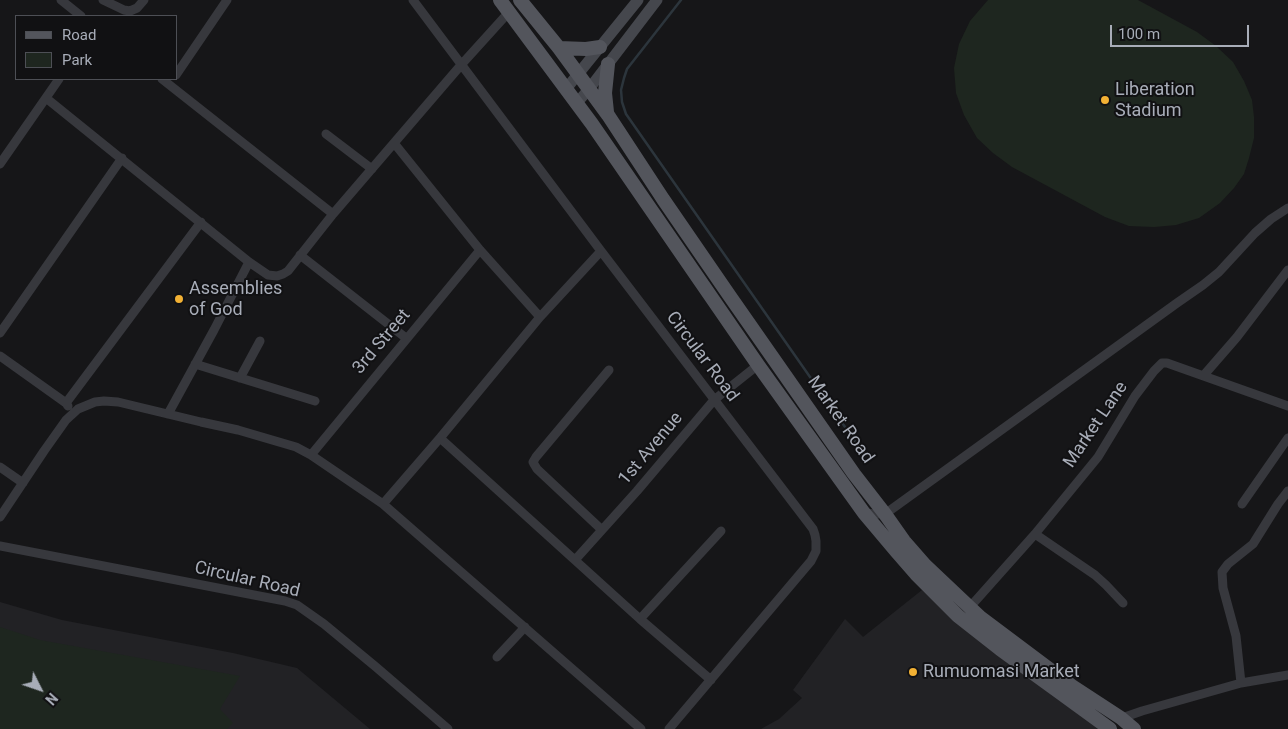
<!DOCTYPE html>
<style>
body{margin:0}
#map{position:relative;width:1288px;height:729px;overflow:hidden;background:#161618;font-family:Roboto,sans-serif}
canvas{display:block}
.legend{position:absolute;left:15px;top:15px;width:162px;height:65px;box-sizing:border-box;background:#111113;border:1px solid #4d4f55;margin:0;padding:6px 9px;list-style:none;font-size:15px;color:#a8adb8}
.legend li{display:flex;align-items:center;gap:10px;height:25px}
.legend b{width:25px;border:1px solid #4d4f55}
.north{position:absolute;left:15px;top:664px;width:50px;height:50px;-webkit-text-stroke:4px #111113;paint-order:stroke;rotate:131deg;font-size:14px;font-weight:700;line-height:20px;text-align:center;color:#a8adb8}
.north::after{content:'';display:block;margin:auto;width:18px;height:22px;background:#a8adb8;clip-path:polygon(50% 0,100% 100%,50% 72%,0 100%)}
.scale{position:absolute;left:1110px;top:25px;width:139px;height:22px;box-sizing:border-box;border:2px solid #a8adb8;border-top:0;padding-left:6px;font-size:15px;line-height:18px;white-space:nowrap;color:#a8adb8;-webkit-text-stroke:4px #111113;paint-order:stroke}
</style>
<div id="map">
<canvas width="1288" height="729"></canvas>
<ul class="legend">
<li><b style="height:6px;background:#53555c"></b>Road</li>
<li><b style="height:14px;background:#1e261f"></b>Park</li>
</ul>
<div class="north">N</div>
<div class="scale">100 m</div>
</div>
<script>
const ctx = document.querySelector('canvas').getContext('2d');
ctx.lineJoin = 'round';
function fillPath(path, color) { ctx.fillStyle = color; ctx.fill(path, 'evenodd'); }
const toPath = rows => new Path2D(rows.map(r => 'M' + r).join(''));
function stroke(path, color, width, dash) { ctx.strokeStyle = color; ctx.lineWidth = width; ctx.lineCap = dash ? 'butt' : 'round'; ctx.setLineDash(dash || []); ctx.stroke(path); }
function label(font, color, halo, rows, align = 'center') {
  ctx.font = font + ' Roboto,sans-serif'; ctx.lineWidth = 4; ctx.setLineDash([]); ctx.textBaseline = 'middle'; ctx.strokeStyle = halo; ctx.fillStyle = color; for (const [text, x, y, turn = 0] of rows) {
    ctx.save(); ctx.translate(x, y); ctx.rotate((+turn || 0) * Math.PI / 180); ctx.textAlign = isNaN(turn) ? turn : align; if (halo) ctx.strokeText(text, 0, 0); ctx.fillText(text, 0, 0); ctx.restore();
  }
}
fillPath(toPath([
 [922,590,997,654,1057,699,1100,729,761,729,779,719,802,698,793,690,845,619,863,637],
 [0,602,62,620,233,653,297,668,370,729,0,729]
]), '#222225');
fillPath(toPath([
 [988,0,1138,0,1197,32,1216,46,1233,62,1244,81,1252,100,1254,117,1254,138,1249,158,1244,174,1234,188,1220,203,1199,218,1176,225,1154,227,1129,226,1105,217,1012,167,993,153,977,138,964,115,956,93,954,68,959,44,970,21],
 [0,627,40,640,240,676,220,709,233,723,227,729,0,729]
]), '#1e261f');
stroke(toPath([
 [681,0,627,69,624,78,621,90,622,102,626,114,859,447]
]), '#2c353c', 2.5);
stroke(toPath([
 [61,0,81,16],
 [103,0,124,10,130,11,137,8,144,0],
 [413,0,601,251,813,529,815,535,816,541,816,551,811,561,669,729],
 [176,75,227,0],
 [162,79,333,214],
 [46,98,249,262,268,275,277,276,283,274,288,271,333,214,461,65,509,12],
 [326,134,372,169],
 [394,143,480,250,540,317],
 [0,164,59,79],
 [300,255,406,338],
 [0,333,122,158],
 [0,356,66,403,68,406],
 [195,364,315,401],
 [1204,375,1237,337,1288,270],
 [240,378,260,341],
 [66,403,201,222],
 [168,414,214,330,249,262],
 [440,438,640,619,711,680],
 [311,455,480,250],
 [0,467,23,483],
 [383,504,440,438,540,317,601,251],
 [1242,504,1288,438],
 [864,513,875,514,885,514,1177,303,1203,285,1219,272,1255,233,1271,219,1288,208],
 [0,517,44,451,66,420,78,409,95,402,104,401,118,402,201,422,238,430,296,447,311,455,383,504,641,729],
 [602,530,537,469,534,464,533,462,536,457,609,370],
 [1035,534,1095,575,1106,585,1123,603],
 [0,546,285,601,297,605,324,624,376,667,448,729],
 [575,560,637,491,714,400,758,365],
 [970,607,1035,534,1098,457,1135,396,1154,371,1162,363,1167,363,1288,406],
 [640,619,721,531],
 [497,657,525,627],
 [1241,683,1236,636,1223,588,1222,572,1228,564,1253,544,1278,504,1288,491],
 [1119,719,1142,711,1241,683,1288,675]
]), '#37383d', 9);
stroke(toPath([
 [566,89,638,0],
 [576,104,589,89,657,0]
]), '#45474d', 11);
stroke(toPath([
 [500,0,592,124,758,365,864,513,896,551,916,574,958,616,1000,649,1110,729],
 [520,0,559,48,608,115,663,199,729,295,854,474,885,514,904,541,925,565,980,617,1072,686,1121,718,1134,729],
 [559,48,586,49,600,47],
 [607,112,605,93,608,64]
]), '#53555c', 14);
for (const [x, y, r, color] of [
 [1105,100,5,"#f2b134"],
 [179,299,5,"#f2b134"],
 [913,672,5,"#f2b134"]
]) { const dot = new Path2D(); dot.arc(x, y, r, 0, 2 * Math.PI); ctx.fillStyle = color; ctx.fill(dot); stroke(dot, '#111113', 2); }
label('18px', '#a8adb8', '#111113', [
 ["Liberation",1115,90],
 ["Stadium",1115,111],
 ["Assemblies",189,289],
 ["of God",189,310],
 ["Rumuomasi Market",923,672]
], 'left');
label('18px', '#a8adb8', '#111113', [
 ["3rd Street",382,342,-50],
 ["Circular Road",702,357,53],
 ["Market Road",840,420,55],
 ["Market Lane",1096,425,-56],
 ["1st Avenue",651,449,-50],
 ["Circular Road",247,580,13]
]);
</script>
